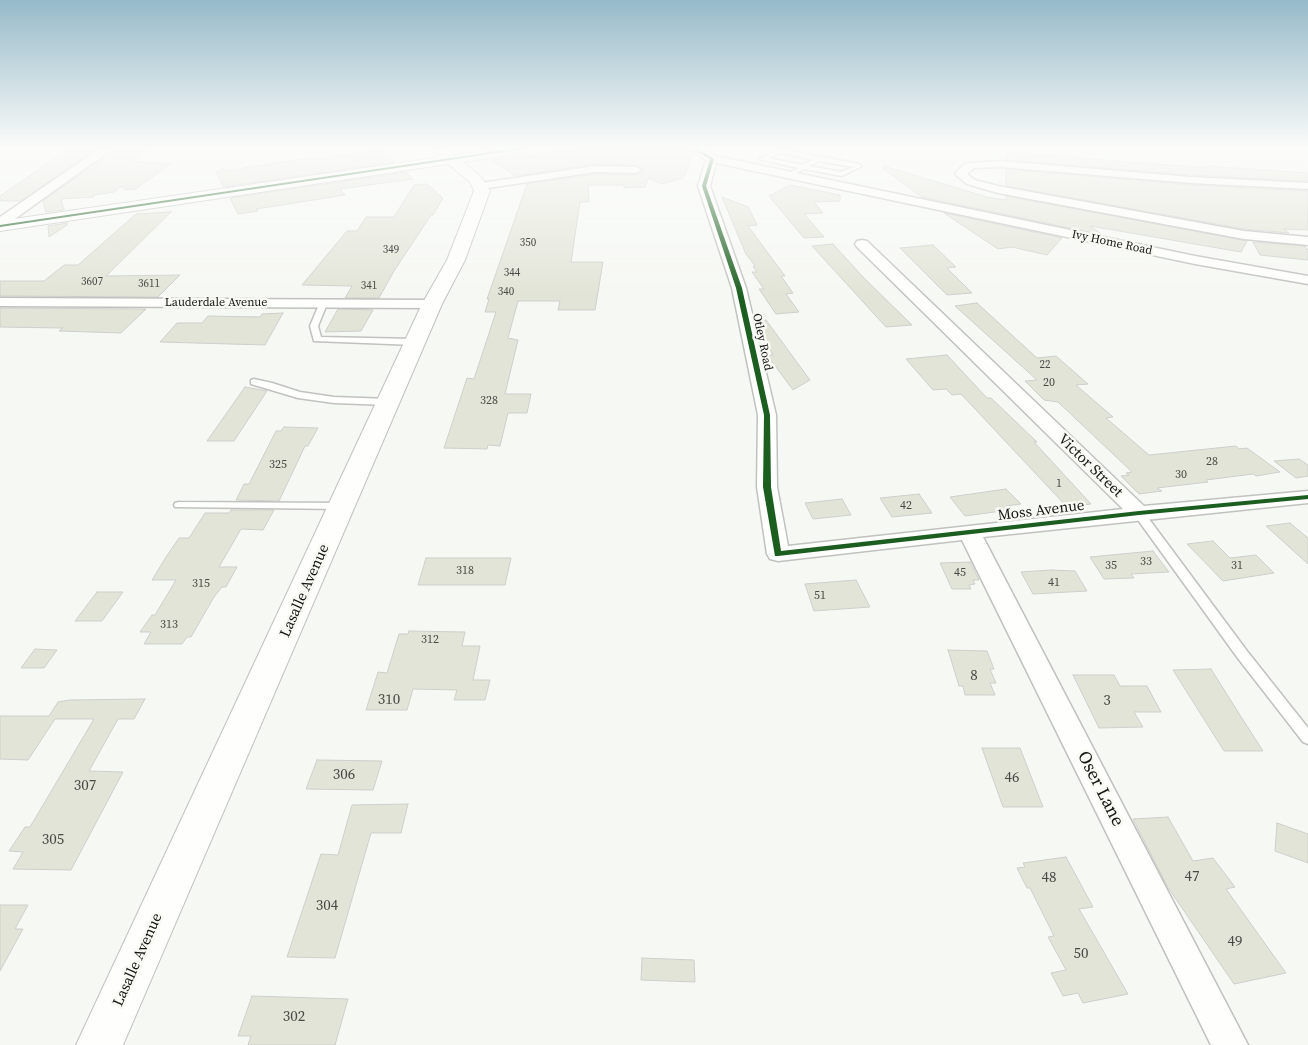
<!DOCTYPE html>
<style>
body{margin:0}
canvas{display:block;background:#f6f8f3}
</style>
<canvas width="1308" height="1045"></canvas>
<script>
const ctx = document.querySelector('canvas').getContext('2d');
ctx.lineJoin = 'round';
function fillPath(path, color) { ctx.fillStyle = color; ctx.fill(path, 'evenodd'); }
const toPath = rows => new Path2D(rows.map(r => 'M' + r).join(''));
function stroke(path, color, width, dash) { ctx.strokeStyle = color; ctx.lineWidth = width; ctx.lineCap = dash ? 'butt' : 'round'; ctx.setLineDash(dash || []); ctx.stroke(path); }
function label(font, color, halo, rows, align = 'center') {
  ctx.font = font + ' "Source Serif 4",serif'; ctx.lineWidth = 5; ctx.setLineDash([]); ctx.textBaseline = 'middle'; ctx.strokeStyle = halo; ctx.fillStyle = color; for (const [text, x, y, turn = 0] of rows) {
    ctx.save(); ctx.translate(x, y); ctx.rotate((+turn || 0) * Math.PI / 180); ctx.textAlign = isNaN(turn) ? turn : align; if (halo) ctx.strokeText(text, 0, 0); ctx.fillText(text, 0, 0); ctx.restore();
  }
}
const building = toPath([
 [571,149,688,149,694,154,683,178,662,184,648,178,645,187,624,188,624,185,588,185,589,202,580,202,571,262,603,262,595,310,558,310,560,301,518,301,508,338,518,340,505,394,531,394,527,413,508,413,500,446,488,445,487,449,444,448,467,378,474,379,496,312,485,312,489,299,487,299,527,184,595,174,636,175,644,171,636,165,595,164,515,176,492,160,571,149],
 [148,150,133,161,170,164,136,189,125,190,122,186,114,192,94,195,94,197,61,199,64,210,46,212,43,201,113,151,148,150],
 [385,150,396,162,224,187,216,172,223,168,225,171,314,157,316,159,385,150],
 [66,151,93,151,20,201,0,201,0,196,66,151],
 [1006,152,1207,168,1206,166,1308,173,1308,181,1191,175,1006,160,1006,152],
 [884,166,987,197,1006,200,1006,196,1247,241,1241,252,1090,226,1103,235,922,197,882,168,884,166],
 [1006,169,1191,185,1308,191,1308,230,1284,229,1289,233,1244,229,1006,186,1006,169],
 [406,172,413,179,340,189,345,195,256,209,258,211,238,214,230,198,406,172],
 [427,184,443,198,433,215,431,215,394,271,379,298,345,298,352,286,302,285,347,231,357,231,366,217,394,217,414,185,427,184],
 [790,185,840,195,840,201,814,202,823,213,804,214,824,237,804,238,769,196,790,185],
 [722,197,748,207,757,225,748,226,785,276,781,276,793,293,786,294,799,312,776,314,759,289,764,289,752,272,757,272,753,267,755,266,746,254,722,197],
 [171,212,106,276,180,275,158,297,0,296,0,281,44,281,64,265,78,265,136,214,171,212],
 [944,213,1062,238,1047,255,1012,247,998,249,944,213],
 [67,223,67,225,49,237,48,226,67,223],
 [1253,242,1304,246,1308,250,1308,260,1260,255,1253,242],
 [833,244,863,277,912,325,886,327,812,246,833,244],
 [933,245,956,267,947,268,972,293,947,295,900,248,933,245],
 [977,303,1037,358,1056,356,1088,384,1076,385,1113,417,1106,418,1149,455,1236,446,1239,449,1247,448,1280,472,1256,476,1253,474,1206,480,1208,482,1157,488,1162,491,1139,494,1121,476,1129,475,1126,473,1132,472,1058,402,1044,400,1025,381,1037,380,955,306,977,303],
 [0,308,146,309,121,333,59,331,63,328,0,327,0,308],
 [338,309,373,310,361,331,325,332,338,309],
 [283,313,265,345,160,342,177,323,202,323,208,316,260,317,262,314,283,313],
 [766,320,810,380,793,390,767,355,773,355,757,326,766,320],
 [947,355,987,398,991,398,1037,442,1034,442,1091,504,1067,507,961,394,952,395,946,389,933,390,906,359,947,355],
 [245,387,267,391,234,441,207,441,245,387],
 [284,427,318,428,308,446,305,446,279,501,236,500,244,484,249,484,276,431,281,431,284,427],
 [1299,459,1308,465,1308,476,1296,478,1274,461,1299,459],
 [1006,489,1021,504,1006,506,1009,510,965,516,950,497,1006,489],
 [919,494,932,513,892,517,880,498,919,494],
 [842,499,851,515,813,519,805,503,842,499],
 [231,510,274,510,263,530,241,529,219,567,237,567,226,587,222,587,214,597,191,637,187,637,182,644,144,644,151,632,140,632,152,615,155,615,176,580,152,580,166,557,179,538,189,538,205,513,229,513,231,510],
 [1290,523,1308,538,1308,564,1266,526,1290,523],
 [1213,541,1230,558,1256,555,1274,573,1223,581,1187,544,1213,541],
 [1153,551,1169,572,1131,574,1134,578,1104,579,1090,557,1153,551],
 [426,558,511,558,505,585,418,585,426,558],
 [970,562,979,580,973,580,975,584,969,585,971,589,952,589,940,563,970,562],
 [1051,570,1075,571,1087,591,1033,594,1021,572,1051,570],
 [856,580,870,607,814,611,805,584,856,580],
 [97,592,123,592,102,621,75,621,97,592],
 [409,631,465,632,462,646,480,646,473,680,490,680,485,700,454,700,457,690,413,689,407,710,366,710,378,672,387,673,399,634,408,634,409,631],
 [35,649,57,650,44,668,21,668,35,649],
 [948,650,987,651,994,669,990,669,996,683,990,683,995,695,965,695,963,686,959,686,948,650],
 [1211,669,1238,712,1263,751,1224,751,1173,670,1211,669],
 [1073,675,1114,675,1120,686,1147,686,1161,712,1134,712,1143,727,1099,728,1073,675],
 [145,699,134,719,118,719,89,771,123,772,71,870,13,869,23,852,9,851,25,827,30,827,94,719,55,719,28,760,0,759,0,716,49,716,58,702,69,700,145,699],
 [982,748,1020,748,1043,807,1003,807,982,748],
 [317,760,382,761,373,790,306,789,317,760],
 [408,804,401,833,371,833,335,958,287,957,321,854,338,855,352,805,408,804],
 [1168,817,1193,861,1213,858,1235,887,1226,889,1286,973,1234,984,1167,886,1133,819,1168,817],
 [1277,823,1308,834,1308,863,1275,851,1277,823],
 [1066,857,1093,907,1079,909,1128,994,1083,1003,1078,993,1063,996,1051,973,1066,970,1048,937,1054,936,1030,888,1027,888,1017,868,1025,867,1023,863,1066,857],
 [0,905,28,905,15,929,23,929,0,971,0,905],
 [642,958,694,960,695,982,641,980,642,958],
 [252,996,348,999,335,1045,248,1045,251,1036,238,1036,252,996]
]);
fillPath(building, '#e2e4d7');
stroke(building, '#cecfcc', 1);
const lane = toPath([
 [781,149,859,164,862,166,842,176,804,169,788,178,785,176,786,175,798,168,759,159,781,149],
 [781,153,813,160,802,165,768,158,781,153],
 [819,161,853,167,841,172,809,166,819,161],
 [320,302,327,304,318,326,321,337,415,339,419,342,415,345,314,341,310,326,320,302],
 [254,379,272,383,300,392,334,397,389,399,394,402,389,405,334,403,298,398,251,384,251,380,254,379],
 [179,502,341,503,346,506,341,509,175,507,174,505,175,503,179,502],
 [1139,510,1143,511,1247,651,1308,728,1308,744,1303,742,1237,657,1133,513,1139,510]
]);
const street = toPath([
 [99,149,112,149,12,221,0,225,0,217,99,149],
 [690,149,703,149,715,156,1195,256,1308,276,1308,284,1195,264,716,163,710,186,746,288,776,415,777,487,788,546,1123,509,857,247,855,244,857,241,862,240,867,241,1144,506,1308,491,1308,503,983,537,1248,1045,1211,1045,962,540,778,561,770,559,767,554,757,487,758,415,732,288,698,186,706,160,690,149],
 [1001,161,1191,177,1308,183,1308,189,1191,183,1001,167,974,168,967,174,975,180,998,186,1244,231,1308,237,1308,245,1244,239,998,193,967,184,955,174,963,165,969,163,1001,161],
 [595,166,636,167,642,170,636,173,595,172,481,189,475,186,481,183,595,166],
 [0,298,432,300,439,304,432,308,0,306,0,298]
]);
const secondary = toPath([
 [432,149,448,149,454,155,491,149,529,149,522,153,463,162,481,177,490,191,465,260,442,304,123,1045,76,1045,422,304,447,260,474,191,470,182,448,164,0,231,0,221,440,157,432,149]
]);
stroke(lane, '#c1c2bf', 3);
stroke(street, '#c1c2bf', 3);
stroke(secondary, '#c1c2bf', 2);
fillPath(lane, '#fefefd');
fillPath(street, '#fefefd');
fillPath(secondary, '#fefefd');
fillPath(toPath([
 [511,149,524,149,0,227,0,225,511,149],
 [693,149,698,149,714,159,706,186,742,288,770,415,771,487,781,551,1139,511,1308,495,1308,499,1139,515,778,556,775,556,763,487,764,415,736,288,702,186,710,159,693,149]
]), '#1b5e20');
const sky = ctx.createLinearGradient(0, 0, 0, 296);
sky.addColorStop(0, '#96bac9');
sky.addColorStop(0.5, '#fbfcfa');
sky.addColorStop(1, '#fbfcfa00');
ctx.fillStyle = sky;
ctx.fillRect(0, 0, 1308, 296);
label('11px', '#484a45', null, [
 ["350",528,243],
 ["349",391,250],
 ["344",512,273],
 ["3607",92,282],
 ["3611",149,284],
 ["341",369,286],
 ["340",506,292],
 ["22",1045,365]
]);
label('12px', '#151614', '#f7f9f2', [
 ["Ivy Home Road",1112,243,12],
 ["Lauderdale Avenue",216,303],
 ["Otley Road",762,342,78]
]);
label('12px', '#484a45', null, [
 ["20",1049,383],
 ["328",489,401],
 ["28",1212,462],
 ["325",278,465],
 ["30",1181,475],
 ["1",1059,484],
 ["42",906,506],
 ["33",1146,562],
 ["35",1111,566],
 ["31",1237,566],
 ["318",465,571],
 ["45",960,573],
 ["41",1054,583],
 ["315",201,584],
 ["51",820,596],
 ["313",169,625],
 ["312",430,640]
]);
label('15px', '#151614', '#f7f9f2', [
 ["Victor Street",1090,466,44],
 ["Moss Avenue",1041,511,-7],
 ["Lasalle Avenue",305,591,-66],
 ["Lasalle Avenue",138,960,-66]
]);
label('15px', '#484a45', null, [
 ["8",974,676],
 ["310",389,700],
 ["3",1107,701],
 ["306",344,775],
 ["46",1012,778],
 ["307",85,786],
 ["305",53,840],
 ["47",1192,877],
 ["48",1049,878],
 ["304",327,906],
 ["49",1235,942],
 ["50",1081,954],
 ["302",294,1017]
]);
label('18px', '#151614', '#f7f9f2', [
 ["Oser Lane",1100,789,63]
]);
</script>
